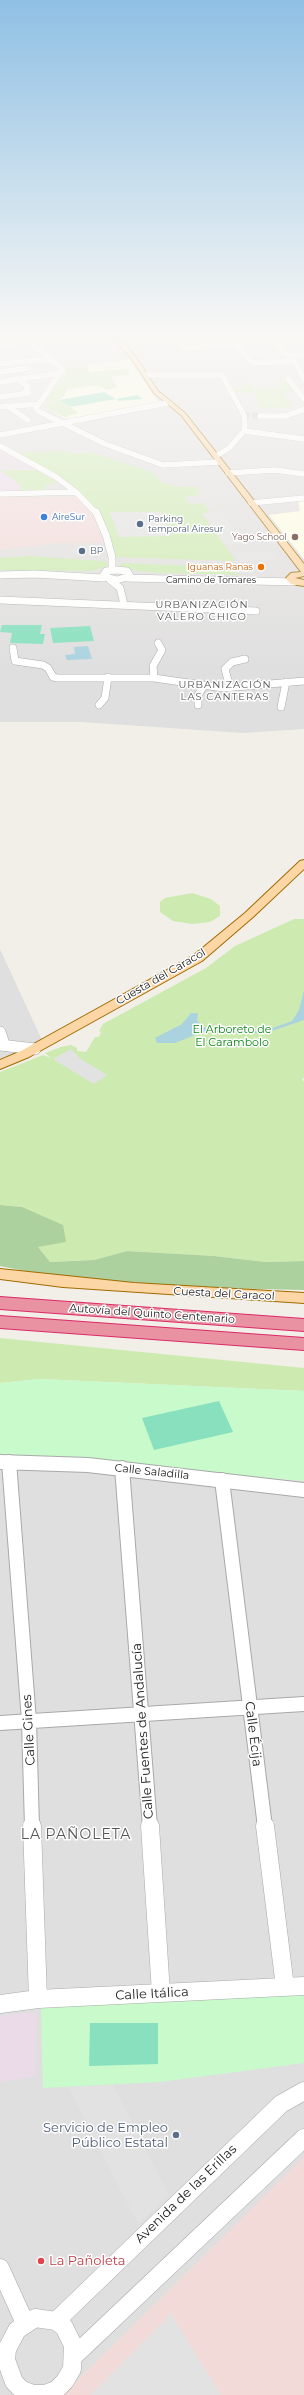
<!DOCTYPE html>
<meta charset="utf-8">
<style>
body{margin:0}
canvas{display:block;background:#f2efe9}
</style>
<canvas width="304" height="2395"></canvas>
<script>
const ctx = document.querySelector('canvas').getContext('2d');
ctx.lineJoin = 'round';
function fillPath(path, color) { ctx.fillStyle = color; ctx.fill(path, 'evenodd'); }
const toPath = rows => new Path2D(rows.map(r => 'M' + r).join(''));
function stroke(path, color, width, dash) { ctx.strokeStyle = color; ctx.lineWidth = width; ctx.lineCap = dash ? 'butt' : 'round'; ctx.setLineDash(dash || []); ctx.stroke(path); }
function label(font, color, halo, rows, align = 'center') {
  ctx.font = font + ' Montserrat,sans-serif'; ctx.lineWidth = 3; ctx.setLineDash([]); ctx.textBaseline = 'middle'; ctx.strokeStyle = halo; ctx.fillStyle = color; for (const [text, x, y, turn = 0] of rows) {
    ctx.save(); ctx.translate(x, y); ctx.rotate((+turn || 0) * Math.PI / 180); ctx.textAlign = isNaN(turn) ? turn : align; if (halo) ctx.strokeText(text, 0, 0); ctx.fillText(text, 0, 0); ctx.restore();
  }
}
fillPath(toPath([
 [0,335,304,335,304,729,243,733,81,722,0,722],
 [0,949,42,1040,0,1059],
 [0,1459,52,1459,304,1481,304,2158,63,2395,0,2395]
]), '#e0dfdf');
fillPath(toPath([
 [0,497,81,497,95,510,108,543,60,543,0,550],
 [304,2157,304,2395,63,2395]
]), '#f2dad9');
fillPath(toPath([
 [0,447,37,470,1,470,21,486,20,492,0,492],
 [36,2012,35,2076,0,2082,0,2016]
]), '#ebdbe8');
fillPath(toPath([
 [130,359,158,402,68,420,51,411,47,407,49,404,44,403,66,373,64,372,67,368],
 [304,500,304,559,269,515,300,511,298,501]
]), '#ffffe5');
fillPath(toPath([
 [86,365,90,372,127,369,130,375,111,376,117,387,108,390,97,385,67,389,64,396,59,400,79,413,67,416,70,419,51,411,47,407,49,404,44,403,66,373,64,372,67,368],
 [281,380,288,380,295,391,283,392,292,407,262,409,254,392,236,393,234,389,241,389,240,387,247,387,246,384,251,384,254,389,281,388,278,382,282,382],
 [63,451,76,454,91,452,152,472,163,483,182,487,197,487,200,495,184,497,190,504,204,503,210,512,202,514,236,561,112,557,95,510,76,492,11,453],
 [1,470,37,470,58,483,46,485,44,492,20,492,21,486],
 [30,556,103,561,106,562,107,567,91,571,0,570,0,558],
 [122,563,219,567,242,575,159,573,132,570,120,566],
 [192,893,211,899,220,906,220,916,210,922,192,924,173,921,160,912,160,902,165,898],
 [294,919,304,919,304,1078,302,1079,304,1082,304,1261,265,1262,214,1256,127,1251,94,1260,50,1262,38,1247,22,1207,0,1205,0,1072,43,1055,51,1058,45,1053,61,1047,71,1045,77,1048,77,1051,86,1052,95,1037,99,1037,101,1032,99,1031,103,1024,206,968,235,946],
 [0,1338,304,1368,304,1391,40,1379,0,1383]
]), '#cdebb0');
fillPath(toPath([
 [0,1205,22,1207,63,1225,66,1242,38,1247,50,1262,94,1260,127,1251,214,1256,265,1262,304,1261,304,1290,170,1287,25,1271,0,1266]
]), '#add19e');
fillPath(toPath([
 [40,1379,304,1391,304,1481,52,1459,0,1459,0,1383],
 [304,1994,304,2063,160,2082,43,2088,41,2005]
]), '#c8facc');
fillPath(toPath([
 [104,392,116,399,138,395,142,399,119,401,116,399,70,407,59,400],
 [2,625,42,625,40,634,45,634,43,644,10,643,12,633,0,632],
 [90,626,94,641,53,643,50,628],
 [219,1401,233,1432,154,1450,142,1418],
 [90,2023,158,2023,158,2064,89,2066]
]), '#88e0be');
fillPath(toPath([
 [110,512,162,512,170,536,119,537],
 [221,512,233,527,246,544,224,544,202,513],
 [270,551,280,559,240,562,235,553],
 [71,1049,81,1059,107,1075,94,1084,53,1059],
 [113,2085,169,2195,138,2224,68,2087],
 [171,2314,221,2395,90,2395]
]), '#e2e2e2');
fillPath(toPath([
 [247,370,260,379,225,382,222,375]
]), '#dddde8');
fillPath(toPath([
 [88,646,92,659,67,660,65,655,75,654,74,647],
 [304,990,304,1020,266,1033,226,1033,205,1031,175,1043,157,1043,155,1038,182,1024,191,1013,198,1013,197,1020,202,1026,208,1029,264,1031,292,1021,299,1010]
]), '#aad3df');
stroke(toPath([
 [244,415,260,416]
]), '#c8c6c1', 5.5, [5.5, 2.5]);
const minorFar4 = toPath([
 [21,335,63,369,36,408,38,411,105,444,163,465,219,462],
 [167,335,184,348,234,344],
 [223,335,240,349,252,363,293,361],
 [268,335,296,364,304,379],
 [0,345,29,341],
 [289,356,304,354],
 [0,364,53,359],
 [0,372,28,368],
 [146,375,222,375,244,415,245,425,244,431,229,448,216,456],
 [288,379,304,399],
 [0,382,60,373],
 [0,397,29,393,26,390,28,386,17,379],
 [7,406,28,420],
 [0,407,39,404],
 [260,416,286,416,304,409],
 [244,431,304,439],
 [0,435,167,403],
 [0,446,56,477,76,492,96,513],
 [228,473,275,470,304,474],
 [0,494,76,492],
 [251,503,304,498]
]);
const minorFar3 = toPath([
 [96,512,106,535,112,557,112,570],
 [116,570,127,571,130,576,117,580,103,576,106,571,116,570],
 [0,575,34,574,104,578],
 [127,578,294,582],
 [110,580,120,588,124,604],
 [0,600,256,611],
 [13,648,15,661,43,665,48,668,53,677,57,678,154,678,223,688,304,681],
 [154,678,153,666,162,650,158,643],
 [230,688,225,669,232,662,245,659],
 [99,705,105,698,108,677],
 [198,705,198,695,204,686],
 [281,707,286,682]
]);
const minorFar2 = toPath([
 [0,1032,4,1044],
 [0,1045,35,1049]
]);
const minorFar1 = toPath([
 [0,1462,88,1465,304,1490],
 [9,1462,29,1721,32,1827],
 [122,1468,150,1827],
 [222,1480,265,1827],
 [0,1723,304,1704]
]);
const minor = toPath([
 [32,1826,38,1999],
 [150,1826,161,1993],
 [265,1826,285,1987],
 [0,2004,38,1999,304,1986],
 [0,2268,25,2323],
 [35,2318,56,2321,64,2327,73,2345,72,2369,65,2381,56,2390,45,2394,33,2394,22,2390,14,2382,6,2360,7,2349,17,2330,35,2318],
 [56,2321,281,2104,304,2091],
 [74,2356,304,2138]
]);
const major = toPath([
 [110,335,117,335,135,356,158,391,185,413,304,564,304,576,295,578,304,580,304,586,291,584,287,580,286,578,291,573,301,572,181,415,154,393,131,358,110,335],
 [304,860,304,869,253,917,202,961,29,1057,0,1069,0,1060,21,1051,194,955,245,913,300,861,304,860],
 [0,1269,134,1283,304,1293,304,1303,63,1287,0,1279,0,1269]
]);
const highway = toPath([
 [0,1297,304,1319,304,1331,0,1309,0,1297],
 [0,1316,304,1338,304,1350,0,1328,0,1316]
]);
stroke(minorFar4, '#a9a9a9', 6);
stroke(minorFar3, '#a9a9a9', 8);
stroke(minorFar2, '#a9a9a9', 12);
stroke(minorFar1, '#a9a9a9', 16);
stroke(minor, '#a9a9a9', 19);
stroke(major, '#a06b00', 2);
stroke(highway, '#dc2a67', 2);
stroke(minorFar4, '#fff', 5.5);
stroke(minorFar3, '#fff', 7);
stroke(minorFar2, '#fff', 11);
stroke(minorFar1, '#fff', 14);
stroke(minor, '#fff', 18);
fillPath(major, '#fcd6a4');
fillPath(highway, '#e892a2');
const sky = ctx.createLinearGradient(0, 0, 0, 671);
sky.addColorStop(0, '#8fc0e4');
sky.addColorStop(0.5, '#f9f8f5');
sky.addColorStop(1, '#f9f8f500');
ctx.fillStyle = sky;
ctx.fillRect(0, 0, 304, 671);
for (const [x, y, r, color] of [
 [44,517,4,"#3f7fe0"],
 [140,524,4,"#5c6f8a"],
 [295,537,4,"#8d6e63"],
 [82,551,4,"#5c6f8a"],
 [261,567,4,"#e8710a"],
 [176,2135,4,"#5c6f8a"],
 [41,2261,4,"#e0444e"]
]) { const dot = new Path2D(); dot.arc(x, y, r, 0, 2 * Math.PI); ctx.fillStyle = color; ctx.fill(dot); stroke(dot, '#fff', 1.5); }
label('9px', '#366cbe', '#fff', [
 ["AireSur",52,517]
], 'left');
label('9px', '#4e5e75', '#fff', [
 ["Parking",148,519],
 ["temporal Airesur",148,529],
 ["BP",90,551]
], 'left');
label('9px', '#785e54', '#fff', [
 ["Yago School",287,537]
], 'right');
label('9px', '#c56008', '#fff', [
 ["Iguanas Ranas",253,567]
], 'right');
label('9px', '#222', '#fff', [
 ["Camino de Tomares",211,580]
]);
ctx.letterSpacing = '1px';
label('10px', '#555', '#fff', [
 ["URBANIZACIÓN",202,605],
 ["VALERO CHICO",202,617],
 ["URBANIZACIÓN",225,685],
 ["LAS CANTERAS",225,697]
]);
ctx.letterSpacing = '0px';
label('11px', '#222', '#fff', [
 ["Cuesta del Caracol",161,977,-30],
 ["Cuesta del Caracol",224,1294,3],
 ["Autovía del Quinto Centenario",152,1314,4],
 ["Calle Saladilla",152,1472,6]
]);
label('11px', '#0c8416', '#fff', [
 ["El Arboreto de",232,1030],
 ["El Carambolo",232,1043]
]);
label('13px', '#222', '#fff', [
 ["Calle Gines",29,1730,-93],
 ["Calle Fuentes de Andalucía",143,1731,-94],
 ["Calle Écija",253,1734,83],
 ["Calle Itálica",152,1994,-3],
 ["Avenida de las Erillas",186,2194,-44]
]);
label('13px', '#4e5e75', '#fff', [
 ["Servicio de Empleo",168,2128],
 ["Público Estatal",168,2143]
], 'right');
label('13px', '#be3a42', '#fff', [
 ["La Pañoleta",49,2261]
], 'left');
ctx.letterSpacing = '1px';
label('14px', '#555', '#fff', [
 ["LA PAÑOLETA",76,1835]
]);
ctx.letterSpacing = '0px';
</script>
